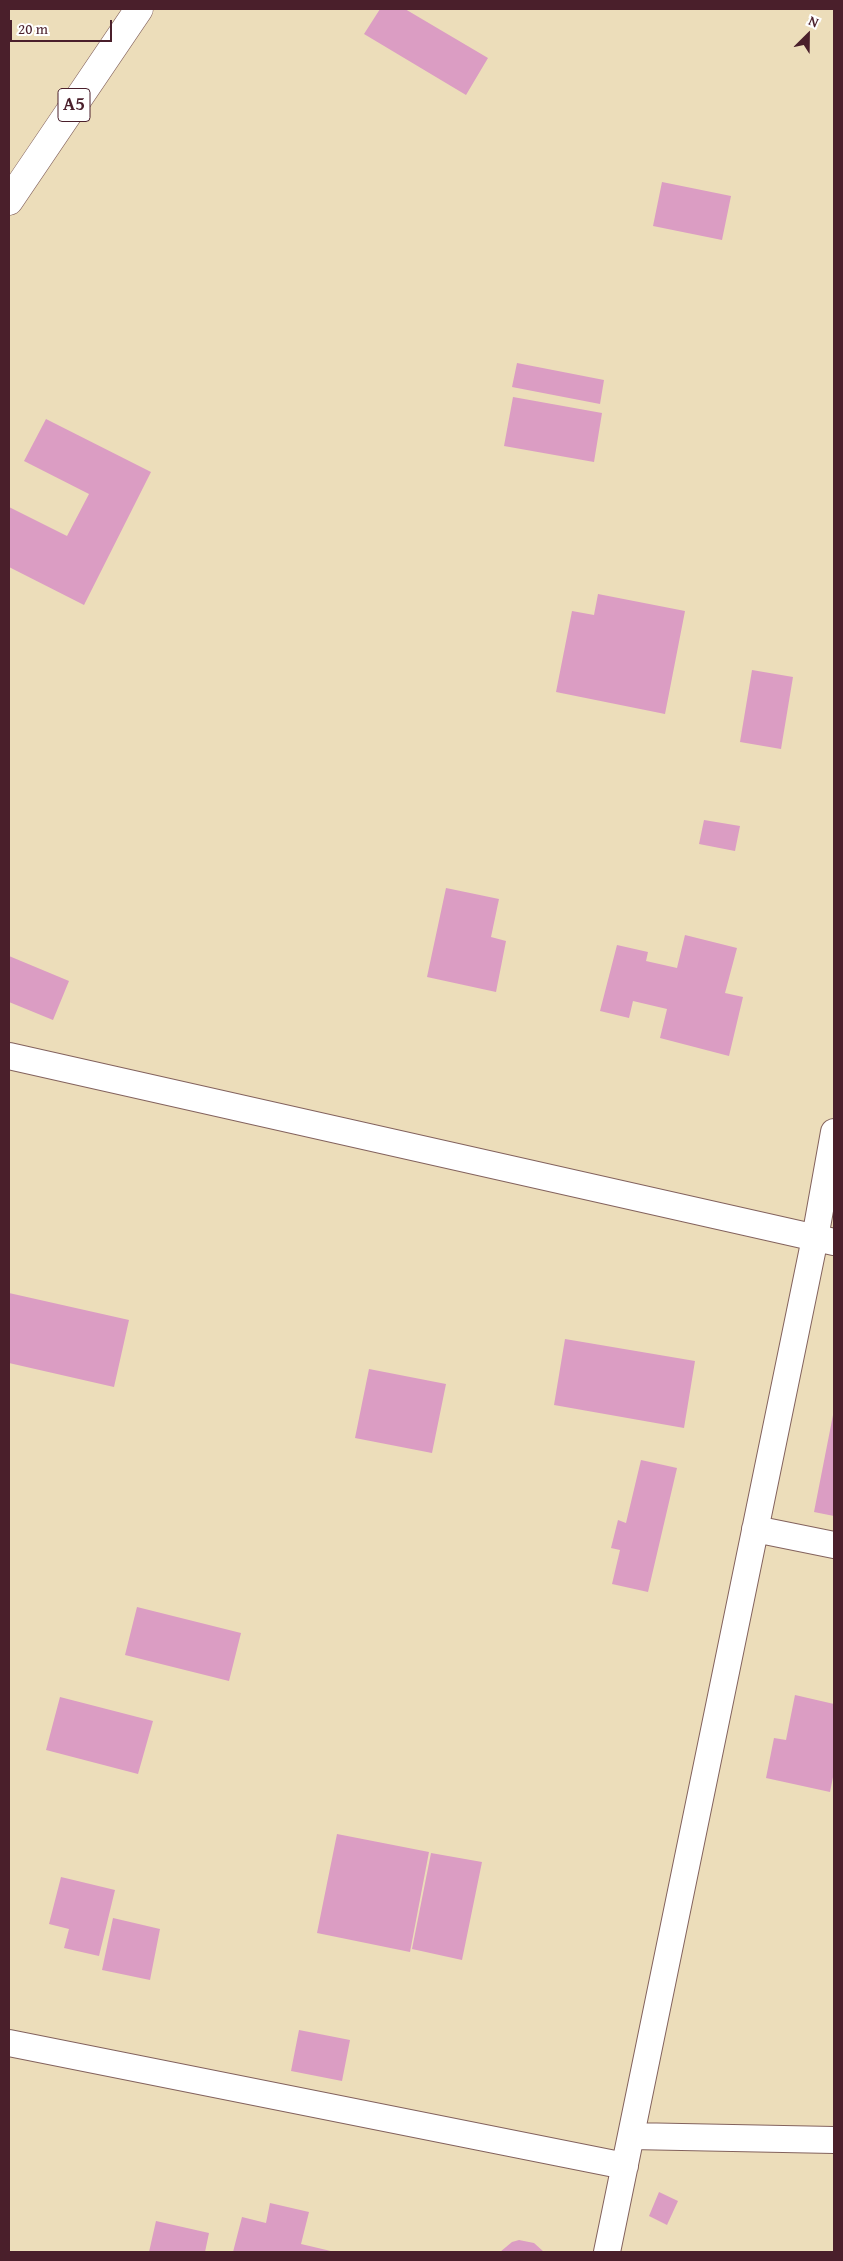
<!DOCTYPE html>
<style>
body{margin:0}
#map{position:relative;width:843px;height:2261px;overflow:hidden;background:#ecddba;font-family:"Gentium Book Plus",serif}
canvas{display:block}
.frame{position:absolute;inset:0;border:10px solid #4a1f2b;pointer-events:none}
.north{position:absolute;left:783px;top:10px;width:50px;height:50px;-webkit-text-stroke:4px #fff;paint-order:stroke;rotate:23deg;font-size:14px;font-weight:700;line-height:20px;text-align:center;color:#4a1f2b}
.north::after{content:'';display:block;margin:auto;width:18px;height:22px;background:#4a1f2b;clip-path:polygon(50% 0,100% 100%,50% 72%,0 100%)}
.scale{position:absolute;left:10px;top:20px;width:102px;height:22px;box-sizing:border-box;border:2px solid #4a1f2b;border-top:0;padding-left:6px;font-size:15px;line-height:18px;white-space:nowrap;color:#4a1f2b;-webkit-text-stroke:4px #fff;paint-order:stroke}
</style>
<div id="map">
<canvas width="843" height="2261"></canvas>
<div class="frame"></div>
<div class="north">N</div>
<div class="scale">20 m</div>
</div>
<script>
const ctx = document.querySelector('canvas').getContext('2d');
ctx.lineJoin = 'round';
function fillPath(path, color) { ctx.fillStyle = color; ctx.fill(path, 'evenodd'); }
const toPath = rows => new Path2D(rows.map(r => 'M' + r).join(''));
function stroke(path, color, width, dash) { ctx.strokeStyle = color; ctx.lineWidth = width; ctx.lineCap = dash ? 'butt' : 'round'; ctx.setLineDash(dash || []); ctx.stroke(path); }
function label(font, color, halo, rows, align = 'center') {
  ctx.font = font + ' "Gentium Book Plus",serif'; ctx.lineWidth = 4; ctx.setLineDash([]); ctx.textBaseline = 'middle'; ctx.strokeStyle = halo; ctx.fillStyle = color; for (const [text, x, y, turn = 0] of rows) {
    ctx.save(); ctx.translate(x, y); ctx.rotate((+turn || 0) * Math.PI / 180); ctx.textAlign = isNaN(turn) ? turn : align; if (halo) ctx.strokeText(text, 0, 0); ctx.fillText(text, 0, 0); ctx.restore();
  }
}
fillPath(toPath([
 [380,9,405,9,488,58,466,95,364,34],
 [662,182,731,196,722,240,653,226],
 [517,363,604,380,600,404,512,387],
 [513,397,602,413,594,462,504,446],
 [46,419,151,472,84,605,9,567,9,507,67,536,89,494,24,461],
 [598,594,685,611,665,714,556,692,572,611,594,615],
 [752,670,793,677,781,749,740,742],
 [704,820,740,826,735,851,699,844],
 [446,888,499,899,491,937,506,941,496,992,427,977],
 [685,935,737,948,725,993,743,997,729,1056,660,1038,667,1009,633,1001,629,1018,600,1011,617,945,648,952,646,961,677,968],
 [9,956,69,981,53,1020,9,1002],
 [9,1293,129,1320,114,1387,9,1363],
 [565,1339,695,1361,684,1428,554,1405],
 [369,1369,446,1384,432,1453,355,1438],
 [833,1415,834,1415,834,1516,814,1512],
 [641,1460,677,1468,648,1592,612,1584,620,1550,611,1548,618,1520,626,1523],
 [137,1607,241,1633,229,1681,125,1655],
 [795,1695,834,1704,834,1772,830,1792,766,1778,774,1738,786,1740],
 [60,1697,153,1721,138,1774,46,1750],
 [337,1834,429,1852,410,1952,317,1933],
 [431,1853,482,1862,462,1960,412,1949],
 [61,1877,115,1890,99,1956,64,1948,69,1929,49,1924],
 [113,1918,160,1929,150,1980,102,1970],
 [299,2030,350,2040,342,2081,291,2071],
 [659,2192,678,2201,667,2225,649,2216],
 [270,2203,309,2212,301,2244,335,2252,233,2252,242,2217,266,2223],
 [156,2221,209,2233,205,2252,149,2252],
 [519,2240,534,2243,544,2252,500,2252,512,2242]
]), '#db9dc3');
const street = toPath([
 [9,1056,834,1242],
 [755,1529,834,1545],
 [9,2043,625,2166],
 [631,2136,834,2140],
 [607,2252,815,1238,834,1132]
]);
const primary = toPath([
 [9,201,139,9]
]);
stroke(street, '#83625d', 28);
stroke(primary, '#83625d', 29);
stroke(street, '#fff', 26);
stroke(primary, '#fff', 28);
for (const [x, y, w] of [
 [74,105,32]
]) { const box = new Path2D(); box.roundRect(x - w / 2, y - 16.5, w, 33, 4); ctx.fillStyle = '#fff'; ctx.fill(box); stroke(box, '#4a1f2b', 1); }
label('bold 19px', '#4a1f2b', null, [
 ["A5",74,105]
]);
</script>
